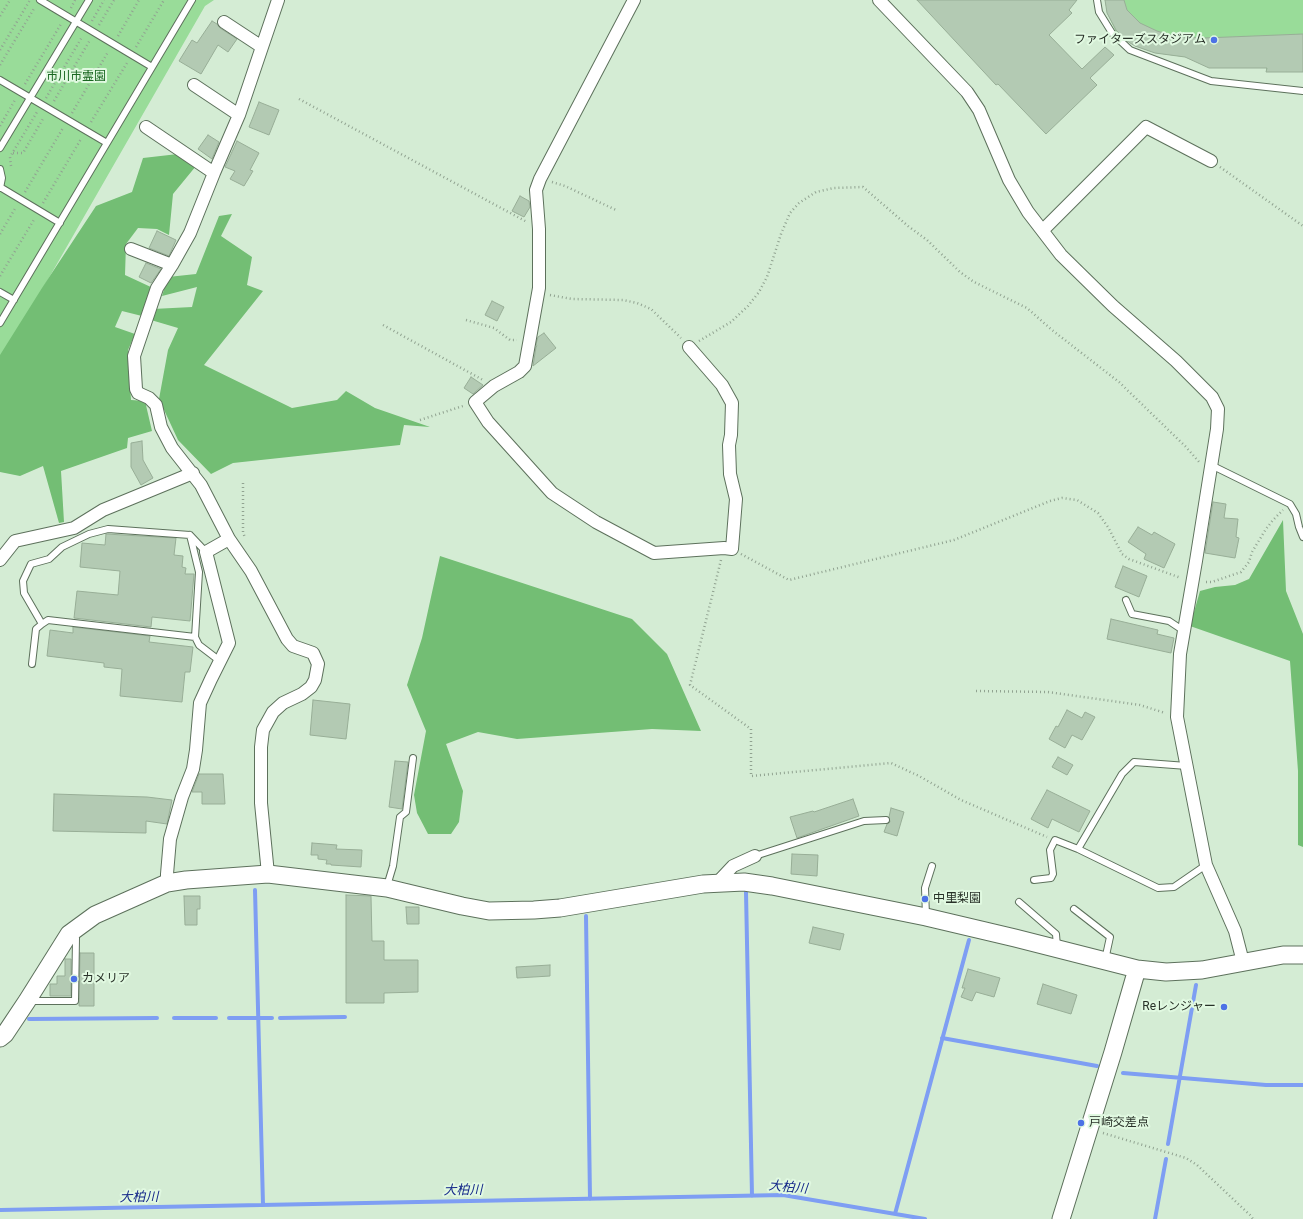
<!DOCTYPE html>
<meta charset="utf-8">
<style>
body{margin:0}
canvas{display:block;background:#d4ecd4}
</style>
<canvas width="1303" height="1219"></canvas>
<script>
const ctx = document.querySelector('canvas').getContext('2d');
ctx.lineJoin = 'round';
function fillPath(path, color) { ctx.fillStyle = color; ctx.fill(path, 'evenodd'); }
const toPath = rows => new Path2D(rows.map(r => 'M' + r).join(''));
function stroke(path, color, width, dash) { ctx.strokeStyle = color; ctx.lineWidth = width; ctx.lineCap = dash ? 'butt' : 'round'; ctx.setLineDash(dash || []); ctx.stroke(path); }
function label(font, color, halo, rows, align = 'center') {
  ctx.font = font + ' Roboto,"Noto Sans JP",sans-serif'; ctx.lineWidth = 4; ctx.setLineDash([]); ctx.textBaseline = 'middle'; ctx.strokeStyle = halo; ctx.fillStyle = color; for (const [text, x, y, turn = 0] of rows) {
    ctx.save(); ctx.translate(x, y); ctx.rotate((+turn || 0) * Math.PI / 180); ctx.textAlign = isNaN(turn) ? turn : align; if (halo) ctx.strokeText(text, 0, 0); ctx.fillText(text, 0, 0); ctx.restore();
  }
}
fillPath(toPath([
 [0,0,214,0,205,6,0,363],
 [1105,0,1303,0,1303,72,1266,72,1266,68,1155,53,1135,46,1117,34,1107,13]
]), '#99dc99');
fillPath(toPath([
 [178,154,196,166,173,194,169,235,157,229,138,228,126,244,125,275,153,288,142,316,122,311,115,327,135,334,128,350,131,400,145,401,152,431,128,438,127,448,61,471,64,522,59,523,43,466,20,476,0,472,0,355,42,288,96,206,132,192,143,158],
 [232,214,221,236,252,257,247,285,263,291,204,365,292,408,337,400,346,391,375,408,430,427,404,425,400,445,233,463,211,474,178,440,159,399,168,350,178,328,151,320,153,309,192,307,197,287,162,296,168,277,196,274,219,216],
 [1283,520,1286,591,1303,634,1303,847,1298,845,1298,771,1290,661,1190,626,1200,591,1215,587,1235,585,1249,579],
 [440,556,632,619,667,654,701,731,652,729,517,739,478,732,446,744,463,791,459,822,451,834,428,834,417,813,414,795,426,731,407,685,422,638]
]), '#73be74');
stroke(toPath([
 [255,890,263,1205],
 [746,892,752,1196],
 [586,916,590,1199],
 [174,1018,216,1018],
 [229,1018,272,1018],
 [280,1018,345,1017],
 [29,1019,157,1018],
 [942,1038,1097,1066],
 [1123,1073,1266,1085,1303,1085],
 [1168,1144,1196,985],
 [0,1210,783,1195,925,1219],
 [895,1214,969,940],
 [1155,1219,1166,1159]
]), '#7e9ef3', 4);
const building = toPath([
 [917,0,1077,0,1069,10,1072,13,1049,35,1082,69,1105,47,1114,55,1090,78,1097,85,1046,134,998,84,996,85,917,0],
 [1105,0,1124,0,1127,10,1140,23,1157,31,1177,37,1204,38,1303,34,1303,72,1266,72,1267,68,1209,68,1185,57,1155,53,1135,46,1127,41,1116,30,1107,13,1105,0],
 [212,21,217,24,220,28,237,39,228,52,218,45,201,74,179,61,192,40,197,43,212,21],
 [259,102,279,110,269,135,249,127,259,102],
 [208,135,219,142,212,159,198,149,208,135],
 [237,141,259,153,250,170,253,171,244,186,230,179,235,171,225,167,237,141],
 [520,196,529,201,530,207,524,217,512,211,520,196],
 [157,231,176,240,169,256,149,248,157,231],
 [146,263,161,269,151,283,139,277,146,263],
 [492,301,504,307,497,321,485,315,492,301],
 [544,333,556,348,533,366,536,347,537,346,536,344,538,337,544,333],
 [471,377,483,385,473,394,464,388,471,377],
 [142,441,143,460,153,478,141,485,131,467,131,443,142,441],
 [1213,502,1226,504,1224,518,1238,519,1236,537,1239,538,1235,558,1205,553,1213,502],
 [1138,527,1152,535,1154,532,1175,544,1164,568,1144,559,1146,554,1128,542,1138,527],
 [106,534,176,538,174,555,183,556,182,567,186,568,185,574,194,574,190,621,152,617,151,627,74,618,77,591,118,595,120,571,80,567,82,543,105,545,106,534],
 [1123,566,1147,576,1139,597,1115,587,1123,566],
 [1111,619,1158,630,1157,634,1174,638,1171,653,1107,639,1111,619],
 [73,627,150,636,149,642,193,647,190,672,185,672,182,702,120,696,122,669,104,667,104,663,47,656,50,630,73,633,73,627],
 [313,700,350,704,346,739,310,735,313,700],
 [1067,710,1082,718,1085,712,1095,717,1082,740,1072,735,1065,748,1049,739,1056,726,1058,727,1067,710],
 [1058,757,1073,765,1067,775,1052,767,1058,757],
 [395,761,408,762,402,809,389,807,395,761],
 [199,774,223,774,225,804,202,804,202,792,192,792,199,774],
 [1047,790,1090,811,1079,832,1052,819,1048,828,1031,819,1047,790],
 [54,794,147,797,172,800,167,824,146,821,146,833,53,831,54,794],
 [853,799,859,816,797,838,790,817,813,811,814,812,853,799],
 [891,808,904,812,897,836,884,832,887,824,890,822,889,817,891,808],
 [312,843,337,845,336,849,362,850,361,867,331,865,331,864,326,864,327,860,318,859,318,855,311,855,312,843],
 [792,854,818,855,817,876,791,874,792,854],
 [346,895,371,896,372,941,384,941,384,960,418,960,418,992,384,993,384,1003,346,1003,346,895],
 [184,896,200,896,200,909,197,909,197,925,185,925,184,896],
 [406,907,419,907,419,924,407,924,406,907],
 [813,927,844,934,840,950,809,943,813,927],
 [80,953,94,953,94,1006,79,1006,80,953],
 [65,959,71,959,71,996,50,996,50,984,57,984,57,976,65,976,65,959],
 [550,965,550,976,517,978,516,967,550,965],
 [968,969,1000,978,994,997,976,992,972,1001,961,997,965,988,962,988,968,969],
 [1043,984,1077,995,1071,1014,1037,1004,1043,984]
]);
fillPath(building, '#b3cab3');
stroke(building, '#98ae97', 1);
const lane = toPath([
 [40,0,152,67],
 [1097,0,1099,12,1112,33,1130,50,1211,81,1303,91],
 [0,80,107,143],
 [0,148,89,0],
 [0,169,2,178,0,188],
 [0,187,60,223],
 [0,292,14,300],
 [0,323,192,0],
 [1211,465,1290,504,1296,514,1299,527,1303,537],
 [190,535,206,552],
 [1126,600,1132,614,1169,621,1184,631],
 [195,637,199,645,220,661],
 [32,664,36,629,42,624,48,620,195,637,199,572,190,535,108,529,89,534,62,547,49,559,31,564,23,581,24,593,42,624],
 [1078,849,1122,774,1134,762,1187,766],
 [755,856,864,821,886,820],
 [1034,880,1051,878,1053,874,1050,850,1055,840,1078,849,1158,888,1174,887,1206,865],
 [387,886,393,866,400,817,406,812,413,758],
 [1019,902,1056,934,1057,947],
 [1074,909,1110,937,1105,960],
 [926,916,925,888,932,866],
 [29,1001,75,1001,76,938,71,935]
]);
const street = toPath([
 [634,0,540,179,536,190,539,229,539,288,525,366,519,372,494,386,475,402,488,422,552,493,596,522,654,553,724,548,732,549,736,499,730,474,729,445,731,435,732,403,722,385,689,347],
 [879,0,967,92,979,110,1009,180,1028,212,1061,255,1113,306,1176,361,1212,397,1218,409,1217,429,1196,561,1180,654,1177,717,1206,865,1235,931,1243,962],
 [262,47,278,0],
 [194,85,239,115],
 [146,127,214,173],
 [1043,230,1146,127,1211,161],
 [131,249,172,265],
 [229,539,251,571,287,639,293,646,313,653,318,664,315,680,311,687,302,694,283,703,273,712,263,730,261,747,261,803,268,874],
 [0,560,15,541,74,528,103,510,193,473],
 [167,883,167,874,170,839,182,797,193,769,196,750,200,703,211,679,229,643,206,552,229,539,201,485,172,448,161,427,156,405,149,398,138,393,136,389,134,356,157,288,172,265,190,233,214,173,239,115,262,47,224,22],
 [717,883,733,866,755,856]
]);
const secondary = toPath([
 [0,1038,5,1034,27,1001,69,934,95,915,167,883,186,880,268,874,387,888,462,906,489,911,534,910,560,908,703,884,744,882,772,886,926,917,1015,938,1137,969,1166,972,1202,970,1283,955,1303,955],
 [1061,1219,1113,1052,1137,969]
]);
stroke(lane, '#5d715c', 8);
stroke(street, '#5d715c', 14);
stroke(secondary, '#5d715c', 19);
stroke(toPath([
 [71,8,75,0],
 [0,16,10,0],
 [92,21,104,0],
 [99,25,114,0],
 [118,36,139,0],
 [136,47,164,0],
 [0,50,30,0],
 [0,65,35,7],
 [25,84,61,24],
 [46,98,82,37],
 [299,99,527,222],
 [54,101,90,40],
 [72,113,108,52],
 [91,122,127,63],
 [0,126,15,100],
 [13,153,23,153,44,117],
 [11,166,10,157,37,112],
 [1220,167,1303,226],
 [552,182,565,186,616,210],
 [25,192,63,128],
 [43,203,81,139],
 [0,234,16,207],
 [0,276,35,218],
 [550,295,572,299,623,300,637,303,651,309,681,338],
 [466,320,494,328,510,340,517,340],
 [383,325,483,380],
 [699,341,731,322,748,306,759,292,767,277,781,234,790,213,799,203,816,192,834,188,863,187,908,226,927,240,960,272,974,282,1027,308,1052,330,1119,382,1186,447,1200,463],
 [420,420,463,406],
 [243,483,243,532,245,538],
 [741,554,789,580,954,540,1050,501,1062,498,1077,500,1098,513,1108,527,1122,554,1129,559,1181,578],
 [721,560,690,685,751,729,751,776,891,763,919,776,961,800,1047,837],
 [1206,582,1212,582,1241,572,1249,562,1252,552,1266,529,1273,520,1283,510],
 [976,691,1048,692,1140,705,1165,713],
 [1103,1133,1186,1158,1197,1165,1250,1215,1253,1219]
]), '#91a391', 2.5, [1, 3]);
stroke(lane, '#fff', 6);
stroke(street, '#fff', 12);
stroke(secondary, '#fff', 17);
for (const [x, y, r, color] of [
 [1214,40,4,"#4d72e6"],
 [925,899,4,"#4d72e6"],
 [74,979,4,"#4d72e6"],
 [1224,1007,4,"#4d72e6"],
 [1081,1123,4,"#4d72e6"]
]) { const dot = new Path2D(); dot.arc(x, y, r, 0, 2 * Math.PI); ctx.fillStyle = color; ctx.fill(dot); stroke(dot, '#e1f9e1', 1.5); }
label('12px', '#283128', '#e1f9e1', [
 ["ファイターズスタジアム",1206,40,"right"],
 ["中里梨園",933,899],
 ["カメリア",82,979],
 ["Reレンジャー",1216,1007,"right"],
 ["戸崎交差点",1089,1123]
], 'left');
label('12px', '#186620', '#e1f9e1', [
 ["市川市霊園",76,77]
]);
label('italic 13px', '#152989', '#e1f9e1', [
 ["大柏川",788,1188,5],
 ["大柏川",463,1191,-1],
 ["大柏川",139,1198,-1]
]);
</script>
